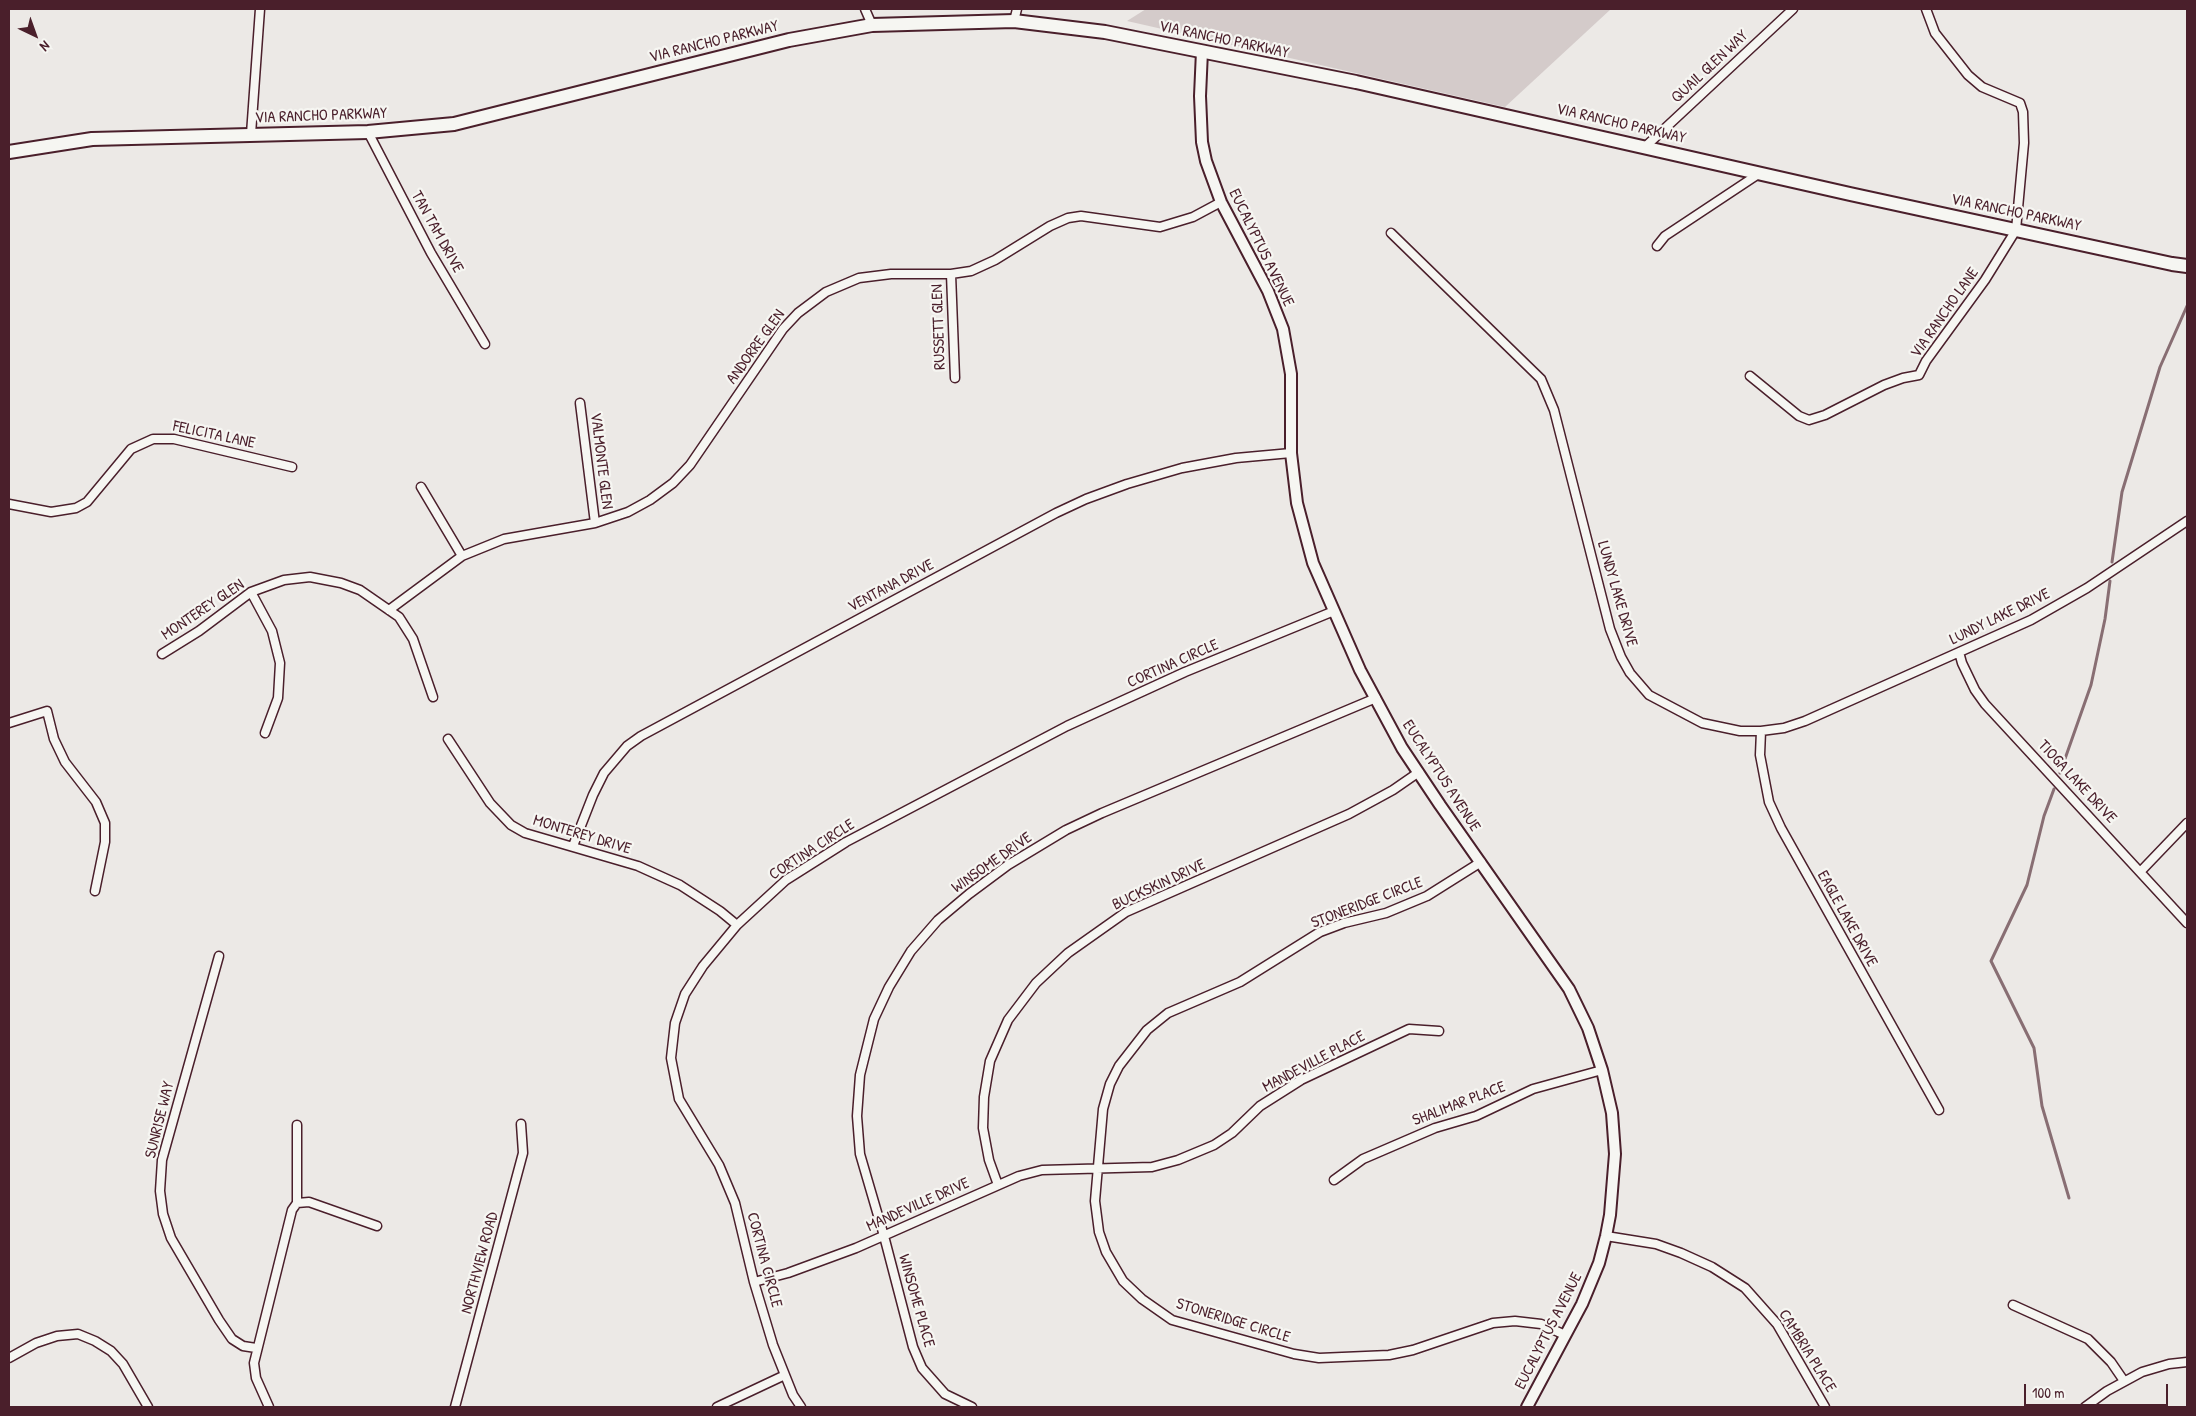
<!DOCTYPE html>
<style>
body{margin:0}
#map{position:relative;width:2196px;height:1416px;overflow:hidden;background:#ece9e6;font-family:"Patrick Hand",sans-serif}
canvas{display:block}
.frame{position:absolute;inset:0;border:10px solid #4a1f2b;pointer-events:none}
.north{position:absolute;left:10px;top:10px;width:50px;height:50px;-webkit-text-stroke:4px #f6f6f2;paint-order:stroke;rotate:138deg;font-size:14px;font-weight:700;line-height:20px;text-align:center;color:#4a1f2b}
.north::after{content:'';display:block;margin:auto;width:18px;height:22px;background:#4a1f2b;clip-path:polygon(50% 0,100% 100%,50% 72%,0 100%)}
.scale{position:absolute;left:2024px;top:1384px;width:144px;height:22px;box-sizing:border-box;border:2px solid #4a1f2b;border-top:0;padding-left:6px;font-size:15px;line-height:18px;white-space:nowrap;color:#4a1f2b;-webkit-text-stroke:4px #f6f6f2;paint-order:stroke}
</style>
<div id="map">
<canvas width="2196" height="1416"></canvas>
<div class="frame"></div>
<div class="north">N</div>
<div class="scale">100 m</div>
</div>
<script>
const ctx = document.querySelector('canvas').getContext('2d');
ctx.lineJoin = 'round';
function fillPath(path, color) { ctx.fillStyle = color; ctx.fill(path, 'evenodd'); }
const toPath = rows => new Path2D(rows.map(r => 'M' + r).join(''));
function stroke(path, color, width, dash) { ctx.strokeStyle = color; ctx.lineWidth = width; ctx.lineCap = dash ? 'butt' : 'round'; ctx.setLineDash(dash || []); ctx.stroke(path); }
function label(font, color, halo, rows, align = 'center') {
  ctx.font = font + ' "Patrick Hand",sans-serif'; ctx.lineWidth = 4.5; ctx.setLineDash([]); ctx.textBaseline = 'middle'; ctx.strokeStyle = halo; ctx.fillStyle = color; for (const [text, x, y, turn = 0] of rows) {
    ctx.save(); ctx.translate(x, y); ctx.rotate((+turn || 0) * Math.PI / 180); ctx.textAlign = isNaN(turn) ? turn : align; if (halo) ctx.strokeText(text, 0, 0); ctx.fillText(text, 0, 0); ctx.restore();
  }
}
fillPath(toPath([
 [1146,9,1611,9,1505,107,1127,21]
]), '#d4cbca');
stroke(toPath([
 [2112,562,2122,492,2160,367,2187,306],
 [2060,773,2091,685,2105,619,2110,581],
 [2054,789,2044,816,2027,885,1991,961,2034,1048,2042,1106,2069,1198]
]), '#886e73', 3);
const minor = toPath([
 [865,9,872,25],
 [1014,21,1017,9],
 [368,132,431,253,485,344],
 [251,134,260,9],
 [1646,146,1793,9],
 [1391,233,1541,379,1554,410,1610,629,1621,657,1630,673,1649,695,1702,723,1740,731,1761,731,1784,728,1805,721,2031,620,2087,588,2187,521],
 [1657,246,1665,236,1760,173],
 [951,274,955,378],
 [1750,376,1799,416,1809,420,1825,415,1884,385,1903,378,1919,375,1926,361,1985,280,2016,230,2024,143,2023,112,2020,103,1982,87,1968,75,1935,33,1926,9],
 [580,403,595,523],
 [421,487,462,556],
 [9,504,51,512,76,508,87,502,131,449,153,439,174,439,292,467],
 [251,592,272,631,280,663,278,698,265,733],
 [389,610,462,556,504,539,595,523,628,512,650,500,673,483,690,465,783,329,798,313,826,292,859,278,891,274,951,274,971,271,995,260,1050,226,1068,218,1081,216,1160,227,1193,217,1221,202],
 [1959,652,1962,663,1975,690,1985,704,2187,923],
 [162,654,199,631,251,592,284,580,310,577,341,583,360,590,399,617,413,639,433,697],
 [9,723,47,711,54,739,65,762,96,802,105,823,105,842,95,891],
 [1761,731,1760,755,1769,802,1781,828,1939,1110],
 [448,739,490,803,511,825,525,833,638,866,680,885,720,911,737,925],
 [573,846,593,795,604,773,627,746,641,736,1056,513,1086,499,1127,484,1182,468,1236,458,1291,453],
 [1481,862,1427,896,1386,913,1344,923,1320,932,1240,982,1168,1013,1147,1030,1119,1066,1110,1084,1103,1109,1095,1201,1099,1232,1106,1252,1123,1281,1142,1299,1172,1320,1294,1354,1319,1358,1389,1355,1413,1350,1493,1323,1515,1321,1541,1324,1565,1335],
 [2141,871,2187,823],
 [219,956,162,1160,160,1191,163,1214,171,1238,219,1320,232,1339,243,1346,256,1348],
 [1334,1180,1363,1159,1435,1128,1476,1116,1533,1089,1602,1070],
 [998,1185,989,1160,983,1128,984,1097,990,1061,1008,1020,1036,983,1068,953,1126,912,1349,814,1393,790,1419,772],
 [297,1203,297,1125],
 [1606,1236,1656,1244,1681,1253,1712,1267,1745,1288,1777,1324,1825,1407],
 [754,1282,788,1273,856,1248,1019,1176,1042,1170,1152,1167,1178,1160,1214,1145,1232,1133,1260,1106,1301,1080,1409,1029,1439,1031],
 [2013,1305,2088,1339,2111,1362,2124,1381],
 [9,1358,36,1343,57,1336,78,1334,95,1341,111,1351,123,1364,148,1407],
 [269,1407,256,1378,254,1363,292,1210,297,1203,309,1202,377,1226],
 [455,1407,523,1153,521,1124],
 [717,1407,785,1375],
 [801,1407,793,1395,773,1345,754,1282,735,1203,719,1165,679,1099,671,1058,675,1023,685,994,703,966,737,925,786,880,846,842,1067,726,1185,672,1334,611],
 [972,1407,945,1394,922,1368,913,1347,884,1236,860,1154,857,1116,860,1075,874,1019,889,987,911,951,938,920,969,894,1008,865,1066,830,1102,813,1376,698],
 [2085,1407,2107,1391,2142,1372,2169,1364,2187,1362]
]);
const tertiary = toPath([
 [1202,51,1200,96,1202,142,1206,161,1221,202,1268,291,1283,329,1291,374,1291,453,1297,503,1313,563,1360,670,1402,748,1440,805,1569,989,1588,1028,1602,1070,1612,1113,1615,1154,1610,1215,1606,1236,1599,1263,1582,1304,1527,1407]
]);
const primary = toPath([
 [9,152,92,139,368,132,454,124,789,40,872,25,1014,21,1105,32,1356,82,1850,194,2172,264,2187,266]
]);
stroke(minor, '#4a1f2b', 11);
stroke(tertiary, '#4a1f2b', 14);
stroke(primary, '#4a1f2b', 16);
stroke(minor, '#f6f6f2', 8);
stroke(tertiary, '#f6f6f2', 10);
stroke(primary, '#f6f6f2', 12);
label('16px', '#4a1f2b', '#f6f6f2', [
 ["VIA RANCHO PARKWAY",1224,40,12],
 ["VIA RANCHO PARKWAY",714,42,-14],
 ["QUAIL GLEN WAY",1710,67,-43],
 ["VIA RANCHO PARKWAY",321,116,-2],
 ["VIA RANCHO PARKWAY",1621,124,13],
 ["VIA RANCHO PARKWAY",2016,213,12],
 ["TAN TAM DRIVE",437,232,61],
 ["EUCALYPTUS AVENUE",1261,248,64],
 ["VIA RANCHO LANE",1945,313,-55],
 ["RUSSETT GLEN",939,327,-92],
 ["ANDORRE GLEN",756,347,-54],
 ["FELICITA LANE",214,435,12],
 ["VALMONTE GLEN",601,461,83],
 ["VENTANA DRIVE",891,586,-28],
 ["LUNDY LAKE DRIVE",1617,594,74],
 ["MONTEREY GLEN",203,610,-34],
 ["LUNDY LAKE DRIVE",2000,617,-26],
 ["CORTINA CIRCLE",1173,664,-24],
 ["EUCALYPTUS AVENUE",1441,776,57],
 ["TIOGA LAKE DRIVE",2077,782,47],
 ["MONTEREY DRIVE",582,835,17],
 ["CORTINA CIRCLE",812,850,-33],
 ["WINSOME DRIVE",992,863,-35],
 ["BUCKSKIN DRIVE",1159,885,-25],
 ["STONERIDGE CIRCLE",1367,903,-21],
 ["EAGLE LAKE DRIVE",1847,919,61],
 ["MANDEVILLE PLACE",1314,1062,-28],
 ["SHALIMAR PLACE",1459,1104,-21],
 ["SUNRISE WAY",160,1120,-76],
 ["MANDEVILLE DRIVE",918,1205,-24],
 ["CORTINA CIRCLE",764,1260,75],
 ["NORTHVIEW ROAD",480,1263,-75],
 ["WINSOME PLACE",916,1301,74],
 ["STONERIDGE CIRCLE",1233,1321,17],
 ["EUCALYPTUS AVENUE",1549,1331,-63],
 ["CAMBRIA PLACE",1807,1351,58]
]);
</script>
